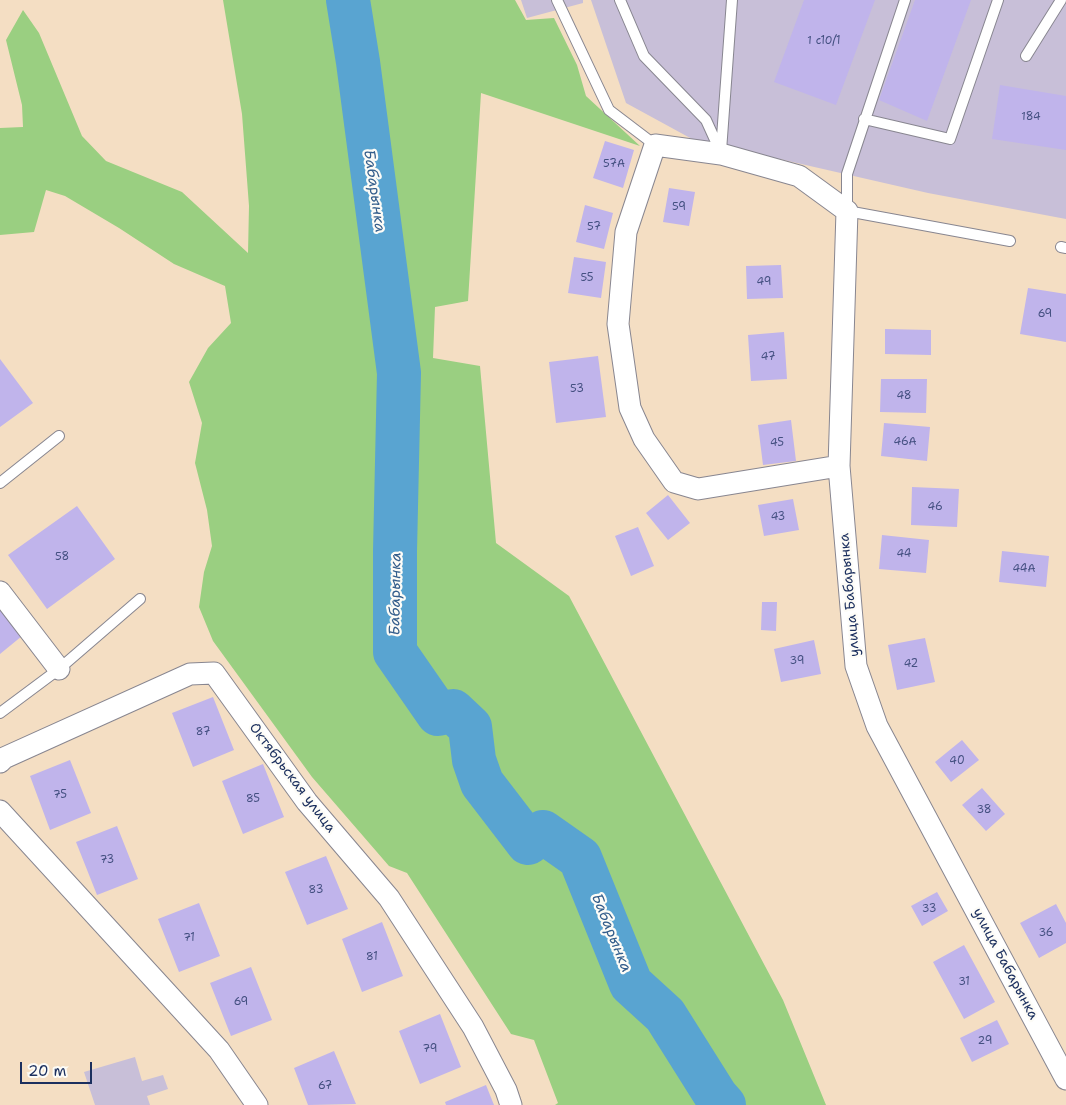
<!DOCTYPE html>
<meta charset="utf-8">
<style>
body{margin:0}
#map{position:relative;width:1066px;height:1105px;overflow:hidden;background:#f4dec3;font-family:"Shantell Sans",sans-serif}
canvas{display:block}
.scale{position:absolute;left:20px;top:1062px;width:72px;height:22px;box-sizing:border-box;border:2px solid #1b2f5e;border-top:0;padding-left:6px;font-size:15px;line-height:18px;white-space:nowrap;color:#1b2f5e;-webkit-text-stroke:4px #fdfcf7;paint-order:stroke}
</style>
<div id="map">
<canvas width="1066" height="1105"></canvas>
<div class="scale">20 m</div>
</div>
<script>
const ctx = document.querySelector('canvas').getContext('2d');
ctx.lineJoin = 'round';
function fillPath(path, color) { ctx.fillStyle = color; ctx.fill(path, 'evenodd'); }
const toPath = rows => new Path2D(rows.map(r => 'M' + r).join(''));
function stroke(path, color, width, dash) { ctx.strokeStyle = color; ctx.lineWidth = width; ctx.lineCap = dash ? 'butt' : 'round'; ctx.setLineDash(dash || []); ctx.stroke(path); }
function label(font, color, halo, rows, align = 'center') {
  ctx.font = font + ' "Shantell Sans",sans-serif'; ctx.lineWidth = 4.5; ctx.setLineDash([]); ctx.textBaseline = 'middle'; ctx.strokeStyle = halo; ctx.fillStyle = color; for (const [text, x, y, turn = 0] of rows) {
    ctx.save(); ctx.translate(x, y); ctx.rotate((+turn || 0) * Math.PI / 180); ctx.textAlign = isNaN(turn) ? turn : align; if (halo) ctx.strokeText(text, 0, 0); ctx.fillText(text, 0, 0); ctx.restore();
  }
}
fillPath(toPath([
 [521,0,583,0,583,3,527,18],
 [591,0,1066,0,1066,219,928,193,692,139,626,103],
 [135,1057,142,1081,163,1075,168,1089,147,1096,150,1105,95,1105,84,1072]
]), '#c8bfd8');
fillPath(toPath([
 [223,0,515,0,526,20,554,18,577,65,586,96,640,146,481,93,468,301,435,307,433,358,480,366,496,543,569,596,783,1000,826,1105,555,1105,558,1103,534,1040,511,1034,407,873,389,866,312,777,213,641,199,607,204,572,212,546,207,510,195,463,202,423,189,382,208,348,231,323,225,286,174,264,119,228,65,196,46,190,34,232,0,235,0,128,23,127,22,105,6,40,23,10,39,33,82,136,106,161,182,192,248,253,249,206,242,114]
]), '#9acf81');
stroke(toPath([
 [348,0,358,62,399,373,395,551,395,652,438,714,453,711,470,727,474,760,482,783,528,843,543,832,580,858,631,984,665,1015,716,1096,724,1105]
]), '#59a4d1', 44);
fillPath(toPath([
 [804,0,875,0,836,105,774,82],
 [915,0,971,0,927,121,879,100],
 [1000,85,1066,96,1066,150,992,139],
 [605,141,634,150,623,188,593,178],
 [669,188,695,192,689,226,663,222],
 [585,205,613,213,604,249,576,242],
 [574,257,606,262,601,298,568,293],
 [781,265,783,298,747,299,746,266],
 [1028,288,1066,294,1066,342,1020,334],
 [885,329,931,330,931,355,885,354],
 [784,332,787,379,751,381,748,335],
 [598,356,606,417,556,423,549,362],
 [0,359,33,403,0,427],
 [881,379,927,379,926,413,880,412],
 [791,420,796,461,763,465,758,425],
 [884,423,930,427,927,461,881,456],
 [912,487,959,489,957,527,911,525],
 [668,495,690,523,668,540,646,513],
 [793,499,799,530,764,536,758,505],
 [77,506,115,559,47,609,8,555],
 [638,527,654,566,631,576,615,536],
 [882,535,929,540,926,573,879,569],
 [1002,551,1049,556,1046,587,999,582],
 [762,602,777,602,776,631,761,630],
 [0,609,22,636,0,654],
 [925,638,935,682,897,690,888,645],
 [814,640,821,674,781,682,774,649],
 [213,697,234,750,193,767,172,713],
 [962,740,979,760,951,782,935,762],
 [70,760,91,813,50,830,30,776],
 [263,764,284,817,243,834,222,781],
 [982,788,1005,814,986,831,962,805],
 [117,826,138,879,97,895,76,842],
 [326,856,348,909,307,925,285,872],
 [937,892,948,911,922,926,911,906],
 [199,903,220,956,179,972,158,919],
 [1056,904,1066,923,1066,943,1039,958,1020,923],
 [382,922,403,976,362,992,342,939],
 [964,945,995,1002,964,1019,933,962],
 [251,967,272,1020,231,1036,210,983],
 [440,1014,461,1067,420,1084,399,1031],
 [997,1020,1009,1044,972,1062,960,1038],
 [334,1051,356,1104,308,1105,294,1068],
 [486,1085,494,1105,446,1105,445,1102]
]), '#c0b4eb');
const service = toPath([
 [557,0,609,110,655,145],
 [620,0,644,56,706,120,721,153],
 [905,0,847,174,847,211,1010,241],
 [1026,56,1061,0],
 [864,119,950,139,998,0],
 [721,151,732,0],
 [1061,247,1066,248],
 [0,483,59,436],
 [0,713,59,669,140,599]
]);
const minor = toPath([
 [839,466,698,489,674,482,644,439,630,408,618,324,626,232,655,145,721,154,799,176,847,211,839,466,856,666,877,726,1066,1079],
 [0,592,59,669],
 [0,762,4,758,190,674,214,673,307,802,389,898,473,1027,506,1090,511,1105],
 [0,811,219,1050,257,1105]
]);
stroke(service, '#888690', 12);
stroke(minor, '#888690', 23);
stroke(service, '#fff', 10);
stroke(minor, '#fff', 21);
label('11px', '#445081', null, [
 ["1 с10/1",824,41],
 ["184",1031,117],
 ["57А",614,164],
 ["59",679,207],
 ["57",594,227],
 ["55",587,278],
 ["49",764,282],
 ["69",1045,314],
 ["47",768,357],
 ["53",577,389],
 ["48",904,396],
 ["46А",905,442],
 ["45",777,443],
 ["46",935,507],
 ["43",778,517],
 ["44",904,554],
 ["58",62,557],
 ["44А",1024,569],
 ["39",797,661],
 ["42",911,664],
 ["87",203,732],
 ["40",957,761],
 ["75",60,795],
 ["85",253,799],
 ["38",984,810],
 ["73",107,860],
 ["83",316,890],
 ["33",929,909],
 ["36",1046,933],
 ["71",189,938],
 ["81",372,957],
 ["31",964,982],
 ["69",241,1002],
 ["29",985,1041],
 ["79",430,1049],
 ["67",325,1086]
]);
label('14px', '#1b2f5e', '#fdfcf7', [
 ["улица Бабарынка",850,595,-95],
 ["Октябрьская улица",292,778,53],
 ["улица Бабарынка",1005,964,62]
]);
label('italic 15px', '#345e8c', '#fdfcf7', [
 ["Бабарынка",374,191,82],
 ["Бабарынка",396,594,-89],
 ["Бабарынка",611,933,68]
]);
</script>
